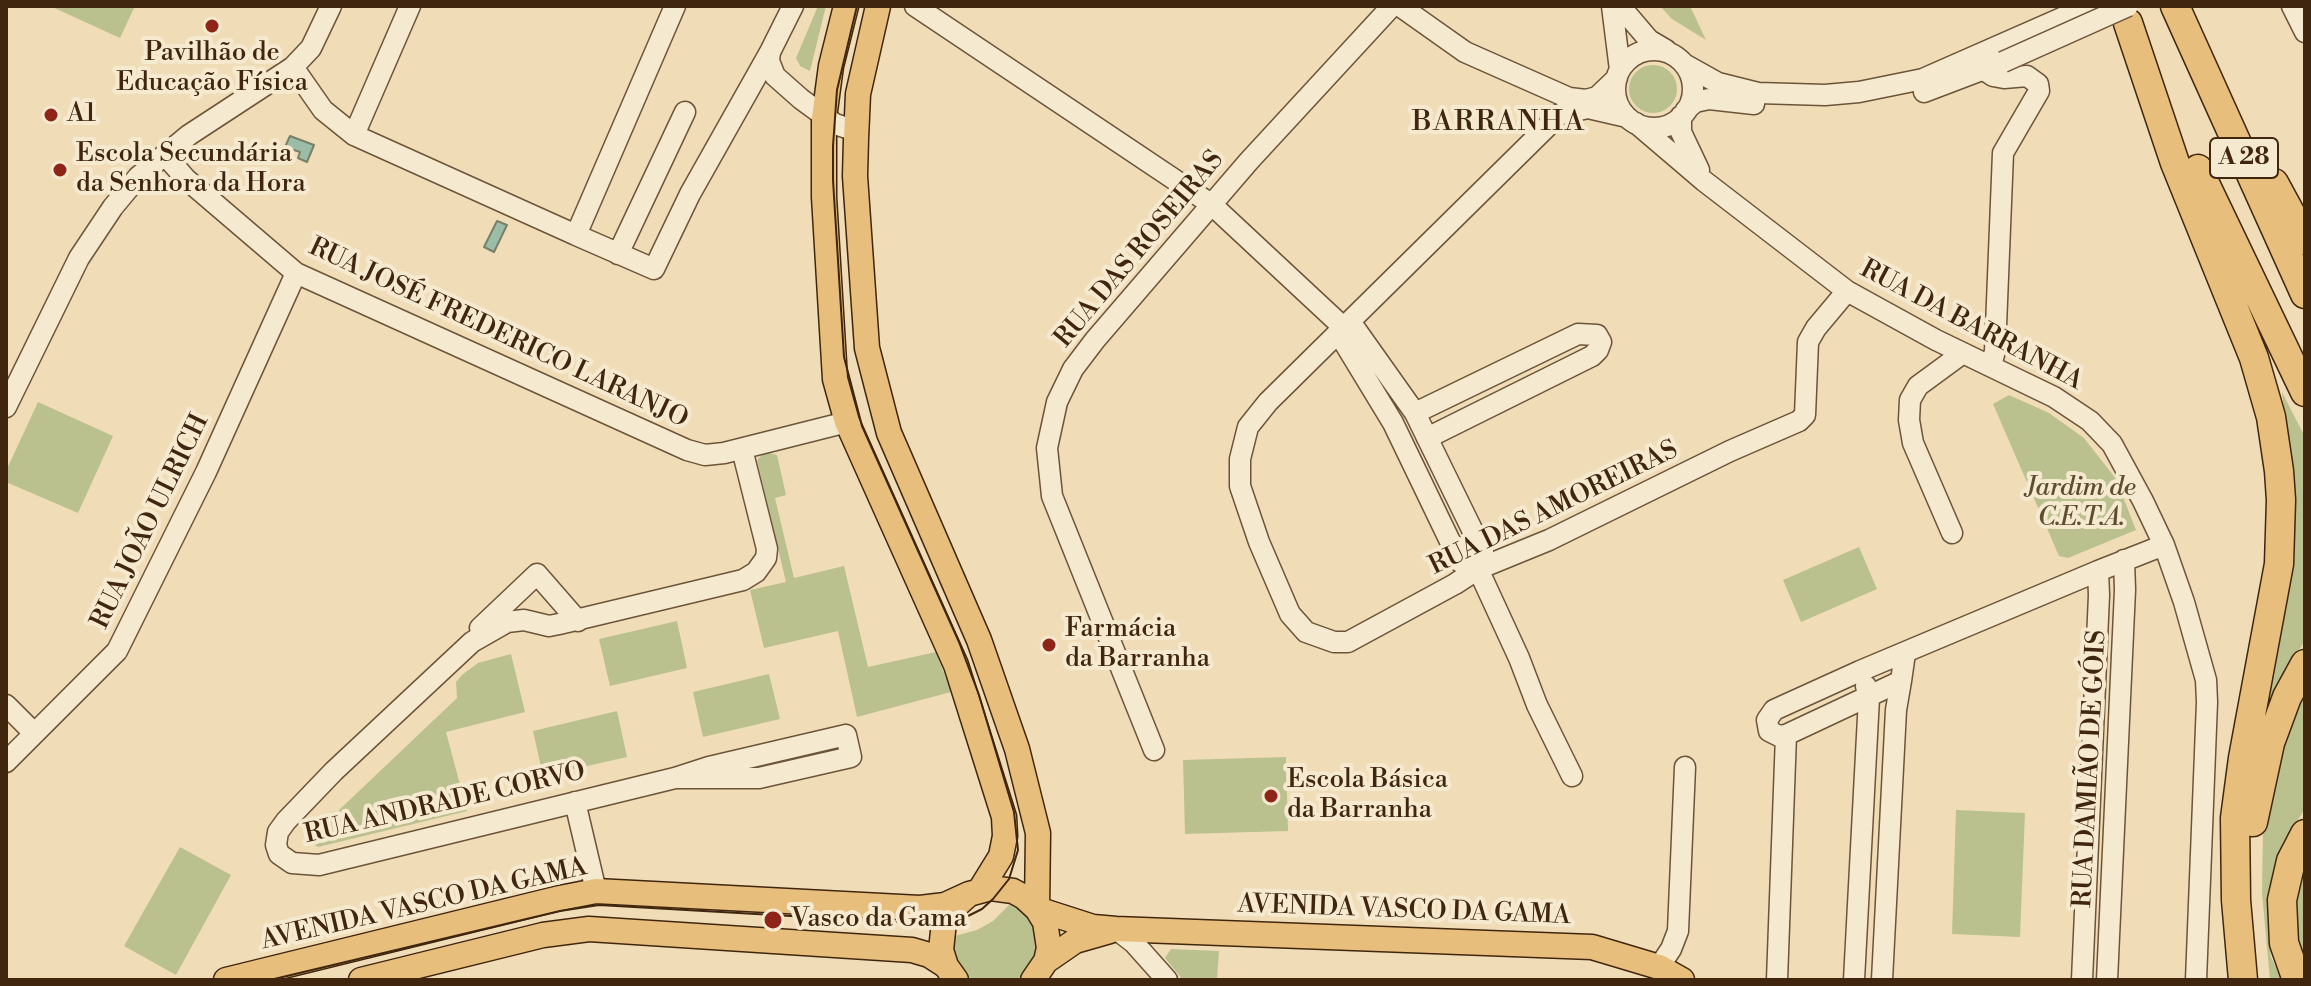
<!DOCTYPE html>
<meta charset="utf-8">
<style>
body{margin:0}
#map{position:relative;width:2311px;height:986px;overflow:hidden;background:#f0ddb7;font-family:"Libre Bodoni",serif}
canvas{display:block}
.frame{position:absolute;inset:0;border:8px solid #40260e;pointer-events:none}
</style>
<div id="map">
<canvas width="2311" height="986"></canvas>
<div class="frame"></div>
</div>
<script>
const ctx = document.querySelector('canvas').getContext('2d');
ctx.lineJoin = 'round';
function fillPath(path, color) { ctx.fillStyle = color; ctx.fill(path, 'evenodd'); }
const toPath = rows => new Path2D(rows.map(r => 'M' + r).join(''));
function stroke(path, color, width, dash) { ctx.strokeStyle = color; ctx.lineWidth = width; ctx.lineCap = dash ? 'butt' : 'round'; ctx.setLineDash(dash || []); ctx.stroke(path); }
function label(font, color, halo, rows, align = 'center') {
  ctx.font = font + ' "Libre Bodoni",serif'; ctx.lineWidth = 8; ctx.setLineDash([]); ctx.textBaseline = 'middle'; ctx.strokeStyle = halo; ctx.fillStyle = color; for (const [text, x, y, turn = 0] of rows) {
    ctx.save(); ctx.translate(x, y); ctx.rotate((+turn || 0) * Math.PI / 180); ctx.textAlign = isNaN(turn) ? turn : align; if (halo) ctx.strokeText(text, 0, 0); ctx.fillText(text, 0, 0); ctx.restore();
  }
}
fillPath(toPath([
 [50,6,135,6,120,38],
 [818,6,826,6,810,71,800,66,796,58],
 [1660,6,1690,6,1706,40,1672,19],
 '1629 89a24 24 0 1 1 48 0a24 24 0 1 1-48 0Z',
 [2282,392,2305,437,2305,641,2285,670,2260,723,2294,499],
 [2009,395,2049,413,2084,438,2116,479,2136,530,2068,558,2059,556,1993,404],
 [38,402,113,436,78,513,6,482,6,471],
 [765,452,777,455,786,495,775,498,794,578,844,566,868,667,936,652,951,692,857,717,838,631,764,648,750,590,786,582,757,460],
 [1859,547,1877,589,1801,622,1783,580],
 [677,621,687,668,610,686,599,639],
 [511,654,525,712,446,732,467,811,318,847,312,843,313,834,332,812,338,811,457,698,456,682,462,675,478,663],
 [769,674,780,719,703,737,693,692],
 [2305,694,2305,809,2283,842,2272,885,2268,928,2271,957,2282,980,2270,980,2262,893,2263,829,2272,780,2299,702],
 [617,711,627,757,543,776,533,731],
 [1286,757,1288,831,1185,834,1183,760],
 [1956,810,2025,813,2020,937,1952,934],
 [180,847,231,875,176,975,124,946],
 [2305,865,2305,965,2296,932,2296,888],
 [1013,901,1034,921,1038,949,1033,963,1024,974,1015,980,974,980,965,974,952,954,951,937,977,930,993,921],
 [1171,949,1219,951,1217,980,1183,980,1165,958]
]), '#bac18e');
const water = toPath([
 [290,136,314,145,307,162,298,158,300,152,285,147,290,136],
 [497,221,507,225,494,252,484,247,497,221]
]);
fillPath(water, '#9bbda8');
stroke(water, '#77816a', 2);
const minor = toPath([
 [793,6,770,52,769,61,775,76,801,99,835,124,847,128,857,124],
 [915,6,1211,204,1343,327],
 [1400,6,1465,52,1569,98,1586,100,1597,97,1617,78],
 [1612,6,1620,70],
 [1620,6,1649,40,1666,50],
 [2292,6,2305,32],
 '1615 89a39 39 0 1 1 78 0a39 39 0 1 1-78 0Z',
 [1684,64,1718,83,1758,93,1825,95,1859,92,1923,79,2089,6],
 [293,67,323,110,354,135,576,235,675,6],
 [1984,70,1993,76,2004,78,2027,76,2038,84,2039,91,2003,153,1995,351,1991,366],
 [1924,92,1995,65],
 [1686,110,1695,102,1709,99,1754,104],
 [1681,116,1681,132,1699,170],
 [1627,117,1588,108,1560,114,1268,402,1248,427,1240,459,1240,486,1259,542,1290,614,1306,632,1334,642,1348,642,1455,584,1478,569,1549,540,1730,451,1799,421,1805,415,1808,342,1816,328,1847,291],
 [1636,123,1704,181,1847,291,1936,340,2054,397,2090,421,2112,444,2143,501,2164,545,2184,602,2206,680,2207,702,2196,980],
 [354,135,410,6],
 [165,155,186,179,296,273,687,450,705,455,724,453,847,422],
 [576,235,654,269,690,194,770,52],
 [618,254,685,112],
 [6,407,79,258,113,207,138,177,189,135,293,67,311,48,331,6],
 [1415,413,1578,334,1597,335,1601,342,1598,350,1592,356,1427,438],
 [1952,533,1913,443,1909,420,1910,400,1918,386,1963,353],
 [1478,569,1460,562,1393,423,1342,339,1343,327,1354,327,1415,413,1483,552,1478,569,1519,658,1537,705,1572,776],
 [480,628,537,574,578,621],
 [1905,653,1901,681,1786,735,1779,736,1769,731,1767,720,1774,710,1860,671,2098,571,2164,545],
 [6,705,34,733],
 [846,735,851,757,759,778,675,778,709,767,846,735],
 [1154,750,1052,496,1047,448,1057,402,1073,369,1095,340,1249,161,1392,6],
 [6,762,117,651,206,472,296,273],
 [675,778,319,865,292,863,279,854,276,845,278,832,286,821,334,771,472,642,507,622,524,620,549,626,559,624,743,580,756,572,766,558,767,549,742,449],
 [575,802,596,891],
 [1116,929,1134,943,1167,980],
 [1659,967,1671,949,1678,931,1685,767],
 [1777,980,1786,735],
 [1854,980,1869,698,1866,686],
 [1882,980,1896,710,1901,681],
 [2082,980,2099,595,2098,571],
 [2107,980,2125,590,2124,560]
]);
const major = toPath([
 [846,6,831,66,824,118,824,197,835,379,847,422,956,665,1004,817,1005,836,1001,856,980,890],
 [878,6,858,94,856,139,855,176,867,348,889,433,979,640,1017,749,1038,833,1037,909],
 [1037,909,1093,927,1116,929,1592,947,1659,967,1682,980],
 [1046,961,1075,941,1110,931],
 [226,980,560,898,596,891,920,908,945,905,969,894],
 [361,980,543,935,589,929,912,950,929,955,946,966],
 [956,980,946,966,941,950,944,922,950,911,969,894,991,888,1013,891,1024,897,1037,909,1045,922,1049,948,1046,961,1033,980]
]);
const highway = toPath([
 [2175,6,2305,294],
 [2128,23,2175,163,2254,358,2271,417,2279,471,2281,500,2279,564,2243,758,2235,818,2236,900,2243,980],
 [2198,169,2305,392],
 [2274,183,2305,240],
 [2253,822,2270,743,2287,697,2305,664],
 [2297,980,2284,943,2282,900,2291,861,2305,834]
]);
stroke(minor, '#6c5438', 23);
stroke(major, '#40260e', 27);
stroke(highway, '#40260e', 31);
stroke(minor, '#f5e9d0', 20);
stroke(major, '#e8be7c', 24);
stroke(highway, '#e8be7c', 28);
stroke(toPath([
 [270,980,560,911,599,905,913,923,944,922,966,917,982,909,993,899,1009,879,1018,850,1014,812,979,695,959,642,862,426,844,357,833,180,833,146,837,90,857,6]
]), '#40260e', 2);
const minorBridge = toPath([
 [2003,62,2128,6]
]);
stroke(minorBridge, '#6c5438', 23, []);
stroke(minorBridge, '#f5e9d0', 20);
for (const [x, y, r, color] of [
 [212,26,8,"#8f2418"],
 [51,115,8,"#8f2418"],
 [60,170,8,"#8f2418"],
 [1049,645,8,"#8f2418"],
 [1271,796,8,"#8f2418"],
 [773,920,10,"#8f2418"]
]) { const dot = new Path2D(); dot.arc(x, y, r, 0, 2 * Math.PI); ctx.fillStyle = color; ctx.fill(dot); stroke(dot, '#f5e9d0', 3); }
for (const [x, y, w] of [
 [2244,158,68]
]) { const box = new Path2D(); box.roundRect(x - w / 2, y - 20, w, 40, 6); ctx.fillStyle = '#f5e9d0'; ctx.fill(box); stroke(box, '#40260e', 2); }
label('bold 24px', '#40260e', null, [
 ["A 28",2244,158]
]);
label('26px', '#40260e', '#f5e9d0', [
 ["Pavilhão de",212,54,"center"],
 ["Educação Física",212,84,"center"],
 ["A1",67,115],
 ["Escola Secundária",76,155],
 ["da Senhora da Hora",76,185],
 ["Farmácia",1065,630],
 ["da Barranha",1065,660],
 ["Escola Básica",1287,781],
 ["da Barranha",1287,811],
 ["Vasco da Gama",791,920]
], 'left');
label('26px', '#40260e', '#f5e9d0', [
 ["RUA DAS ROSEIRAS",1140,250,-50],
 ["RUA DA BARRANHA",1971,326,28],
 ["RUA JOSÉ FREDERICO LARANJO",498,334,25],
 ["RUA DAS AMOREIRAS",1554,509,-26],
 ["RUA JOÃO ULRICH",151,522,-64],
 ["RUA DAMIÃO DE GÓIS",2091,769,-87],
 ["RUA ANDRADE CORVO",445,804,-13],
 ["AVENIDA VASCO DA GAMA",424,905,-13],
 ["AVENIDA VASCO DA GAMA",1404,911,2]
]);
label('italic 26px', '#5e4d2e', '#f5e9d0', [
 ["Jardim de",2081,489],
 ["C.E.T.A.",2081,519]
]);
ctx.letterSpacing = '2px';
label('28px', '#40260e', '#f5e9d0', [
 ["BARRANHA",1499,123]
]);
ctx.letterSpacing = '0px';
</script>
